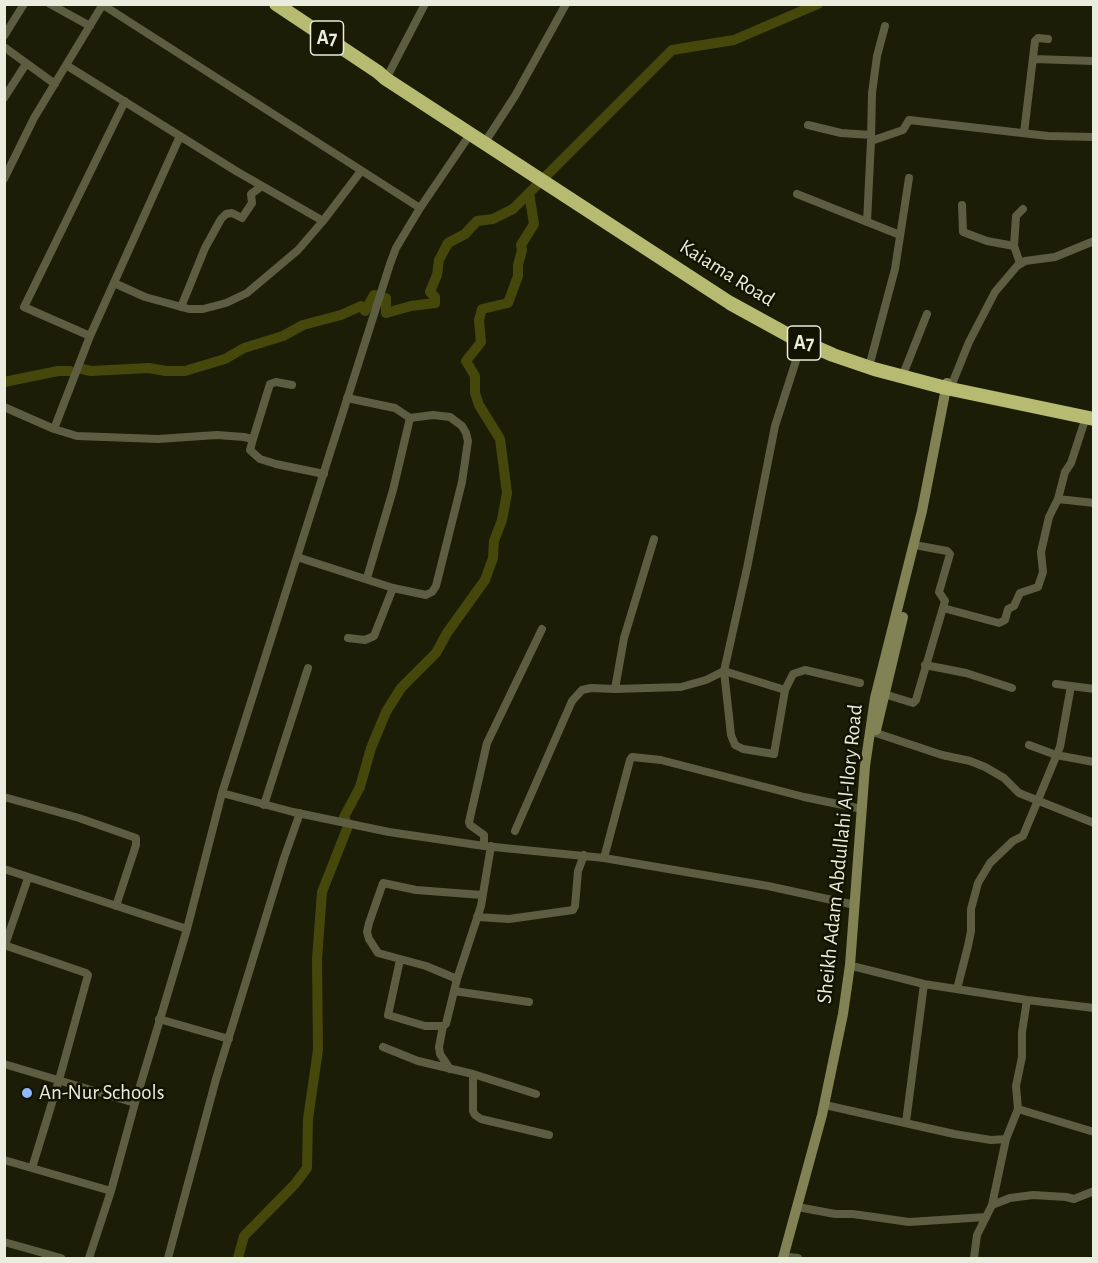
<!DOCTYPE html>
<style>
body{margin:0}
#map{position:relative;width:1098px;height:1263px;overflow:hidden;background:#1c1d07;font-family:"Alegreya Sans",sans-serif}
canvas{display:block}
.frame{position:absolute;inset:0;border:6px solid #eaecde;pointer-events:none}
</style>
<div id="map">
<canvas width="1098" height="1263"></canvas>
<div class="frame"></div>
</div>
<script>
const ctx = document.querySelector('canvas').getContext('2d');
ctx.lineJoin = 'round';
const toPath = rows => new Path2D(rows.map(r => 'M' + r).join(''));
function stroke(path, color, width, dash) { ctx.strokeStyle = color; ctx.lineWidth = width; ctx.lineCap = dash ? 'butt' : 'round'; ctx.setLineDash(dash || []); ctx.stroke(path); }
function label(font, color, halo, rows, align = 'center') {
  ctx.font = font + ' "Alegreya Sans",sans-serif'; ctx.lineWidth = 5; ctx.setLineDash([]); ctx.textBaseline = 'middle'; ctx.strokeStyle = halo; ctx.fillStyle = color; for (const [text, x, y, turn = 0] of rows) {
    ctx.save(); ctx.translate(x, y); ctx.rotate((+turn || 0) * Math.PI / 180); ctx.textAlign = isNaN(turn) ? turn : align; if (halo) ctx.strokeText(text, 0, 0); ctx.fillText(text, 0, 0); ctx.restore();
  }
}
stroke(toPath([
 [82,369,91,371,149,368,166,371,185,371,225,359,244,348,283,336,303,325,341,315,361,306,365,311,374,295,386,298,386,313,411,306,435,303,435,297,430,292,437,275,439,260,448,243,465,234,477,221,493,219,513,209,672,50,734,40,818,4],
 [4,382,58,371,70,371],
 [238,1258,244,1236,295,1184,307,1168,308,1119,318,1050,317,959,322,892,348,826,344,817,360,787,371,748,386,712,401,688,436,653,447,633,485,580,493,558,494,541,502,520,507,493,500,439,479,405,475,393,475,376,466,361,481,342,479,320,482,309,508,303,518,276,518,265,522,250,521,245,534,224,529,193]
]), '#46470b', 10);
stroke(toPath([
 [50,4,90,26],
 [103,5,420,208],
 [4,36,24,4],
 [4,47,55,84],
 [1033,59,1094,61],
 [66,65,236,171,323,221],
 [388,75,425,4],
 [4,98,26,64],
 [808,125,841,133,871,135],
 [1024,133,1035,41,1038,38,1048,39],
 [487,139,515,96,566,4],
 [871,141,903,130,909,120,1048,136,1094,137],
 [4,179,34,118,103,4],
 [797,194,900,235],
 [962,205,963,232,987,241,1014,246],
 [867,222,871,141,872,93,877,56,885,26],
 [1020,263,1014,246,1016,216,1023,209],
 [114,283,145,297,189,309,203,309,226,303,247,293,298,250,323,221,361,171],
 [181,307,205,248,221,219,226,214,232,213,242,218,252,203,251,194,262,186],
 [90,336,24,307,125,101],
 [870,363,895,269,909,178],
 [904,372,927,314],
 [952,384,969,342,995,292,1017,266,1025,261,1055,257,1094,241],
 [4,407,54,429,77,436,158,439,217,435,244,437,253,439,250,450,260,459,276,464,324,474],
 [54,429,90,336,180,136],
 [253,439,270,384,276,382,292,385],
 [1058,499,1094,503],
 [297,557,393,588,426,595,432,592,436,586,462,482,468,441,466,433,462,426,450,417,433,415,410,418,395,408,347,398],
 [367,578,393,490,410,418],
 [943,608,999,623,1005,620,1008,609,1014,606,1020,593,1038,587,1043,572,1041,552,1049,517,1058,499,1065,472,1071,463,1086,417],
 [348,638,365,640,374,636,393,588],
 [925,665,966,673,1012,688],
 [1056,684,1094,689],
 [615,689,624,638,654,539],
 [785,690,774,754,743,749,735,745,731,735,724,671,747,568,775,426,802,342],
 [884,694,913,703,916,700,945,601,939,592,950,554,947,551,920,546],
 [876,733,942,755,970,761,985,767,1004,778,1019,793,1094,823],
 [1029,745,1056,755,1094,762],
 [222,793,293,812,389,832,484,846,604,858,768,886,855,905],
 [4,797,79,818,136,838,136,845,116,906],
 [264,805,308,668],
 [515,831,572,701,582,690,591,688,615,689,681,687,706,680,724,671,785,690,793,674,805,670,860,683],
 [484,846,484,835,470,825,469,822,487,743,542,629],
 [604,858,630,760,632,757,661,760,804,797,862,809],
 [4,869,187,929],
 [477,917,509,919,573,910,575,906,578,871,584,855],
 [4,945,86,973,88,975,59,1080,32,1168],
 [5,945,28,878],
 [400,960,388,1015,425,1026,443,1026],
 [856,967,924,984,1027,1000,1094,1008],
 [457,979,426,966,378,953,369,939,367,932,369,923,383,883,416,890,482,895],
 [957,989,968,946,971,931,971,909,978,883,990,863,1013,841,1023,836,1060,747,1071,686],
 [454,991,529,1002],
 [159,1019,229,1039],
 [383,1047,418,1061,473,1074,536,1094],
 [4,1064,135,1103],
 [450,1069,440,1054,439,1047,443,1026,446,1024,457,979,481,906,491,846],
 [473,1074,473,1111,475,1115,481,1119,549,1135],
 [825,1105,954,1134,991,1140,1006,1139,1018,1109,1094,1132],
 [1018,1109,1016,1086,1022,1057,1022,1032,1027,1000],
 [906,1122,924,984],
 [4,1160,111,1191],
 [992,1205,1010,1198,1033,1195,1066,1197,1074,1199,1094,1191],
 [803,1208,835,1214,853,1214,909,1222,986,1217],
 [4,1242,61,1258],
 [790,1257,798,1258],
 [89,1258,111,1191,135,1103,187,929,222,793,390,264,396,248,420,208,471,133],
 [168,1258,216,1079,284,858,300,813],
 [974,1258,977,1235,992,1205,1006,1139]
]), '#5c5d41', 8);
stroke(toPath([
 [876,730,903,617],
 [783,1258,822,1115,843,1014,850,965,865,766,875,698,922,511,947,383]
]), '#818354', 10);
stroke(toPath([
 [276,4,378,72,386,79,730,303,790,336,833,355,874,369,946,388,1094,419]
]), '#b7bb71', 14);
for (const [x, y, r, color] of [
 [27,1093,6,"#90b8fd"]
]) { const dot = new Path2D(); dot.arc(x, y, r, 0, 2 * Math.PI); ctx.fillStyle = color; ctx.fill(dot); stroke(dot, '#131301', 2); }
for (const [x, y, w] of [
 [327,38,33],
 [804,343,33]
]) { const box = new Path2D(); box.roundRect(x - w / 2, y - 17, w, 34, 4.5); ctx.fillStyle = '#131301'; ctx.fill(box); stroke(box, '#eaecde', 1.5); }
label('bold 20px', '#eaecde', null, [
 ["A7",327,38],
 ["A7",804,343]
]);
label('21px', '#eaecde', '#131301', [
 ["Kaiama Road",727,273,32],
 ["Sheikh Adam Abdullahi Al-Ilory Road",840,854,-84]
]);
label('21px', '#eaecde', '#131301', [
 ["An-Nur Schools",39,1093]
], 'left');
</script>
